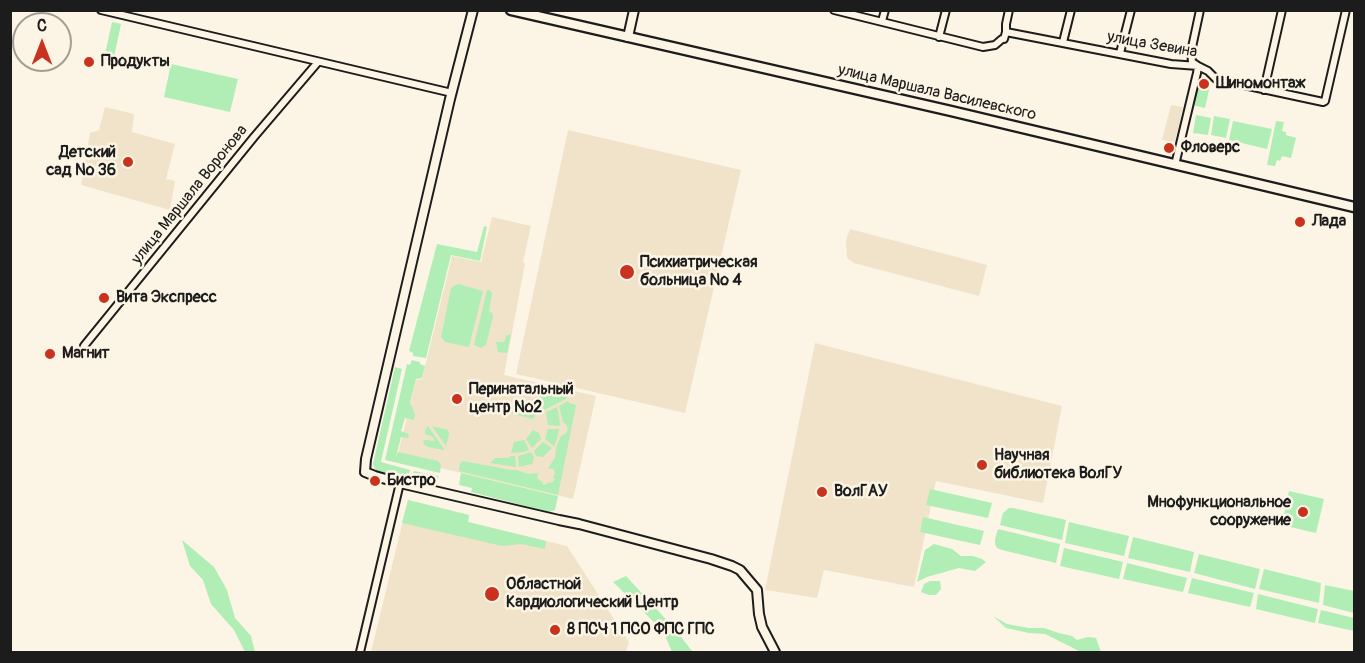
<!DOCTYPE html>
<meta charset="utf-8">
<style>
body{margin:0}
#map{position:relative;width:1365px;height:663px;overflow:hidden;background:#fcf5e5;font-family:Pangolin,sans-serif}
canvas{display:block}
.frame{position:absolute;inset:0;border:12px solid #1c1c1c;pointer-events:none}
.north{position:absolute;left:12px;top:12px;width:60px;height:60px;box-sizing:border-box;background:#fcf5e5;border:2px solid #a29e95;border-radius:50%;rotate:0deg;font-size:16px;font-weight:700;line-height:24px;text-align:center;color:#1c1c1c}
.north::after{content:'';display:block;margin:auto;width:21px;height:27px;background:#c8321e;clip-path:polygon(50% 0,100% 100%,50% 72%,0 100%)}
</style>
<div id="map">
<canvas width="1365" height="663"></canvas>
<div class="frame"></div>
<div class="north">С</div>
</div>
<script>
const ctx = document.querySelector('canvas').getContext('2d');
ctx.lineJoin = 'round';
function fillPath(path, color) { ctx.fillStyle = color; ctx.fill(path, 'evenodd'); }
const toPath = rows => new Path2D(rows.map(r => 'M' + r).join(''));
function stroke(path, color, width, dash) { ctx.strokeStyle = color; ctx.lineWidth = width; ctx.lineCap = dash ? 'butt' : 'round'; ctx.setLineDash(dash || []); ctx.stroke(path); }
function label(font, color, halo, rows, align = 'center') {
  ctx.font = font + ' Pangolin,sans-serif'; ctx.lineWidth = 5; ctx.setLineDash([]); ctx.textBaseline = 'middle'; ctx.strokeStyle = halo; ctx.fillStyle = color; for (const [text, x, y, turn = 0] of rows) {
    ctx.save(); ctx.translate(x, y); ctx.rotate((+turn || 0) * Math.PI / 180); ctx.textAlign = isNaN(turn) ? turn : align; if (halo) ctx.strokeText(text, 0, 0); ctx.fillText(text, 0, 0); ctx.restore();
  }
}
fillPath(toPath([
 [1171,105,1183,107,1175,142,1162,140],
 [105,107,134,114,132,132,175,144,166,179,175,181,170,210,81,185,90,133,99,130],
 [568,130,741,170,685,413,516,374],
 [492,217,531,226,523,262,525,264,504,375,596,396,573,499,397,458,416,380,422,379,452,256,481,262],
 [850,229,987,265,979,296,854,263,847,258,846,240],
 [815,343,1062,406,1043,503,936,481,914,587,824,570,817,598,765,590],
 [408,500,469,515,468,522,567,546,629,642,626,652,371,652]
]), '#f0e3c9');
fillPath(toPath([
 [112,22,121,24,112,66,103,64],
 [171,64,238,79,230,112,164,97],
 [1198,79,1211,81,1205,108,1192,105],
 [1196,115,1211,118,1208,135,1193,133],
 [1214,116,1230,119,1226,138,1211,135],
 [1233,121,1272,129,1267,149,1229,140],
 [1276,121,1284,122,1282,131,1286,132,1286,135,1296,138,1291,158,1282,156,1280,161,1277,160,1275,166,1267,165],
 [484,226,487,227,480,261,451,255,426,358,413,356,413,353,409,351,437,244,477,252],
 [458,284,483,291,469,347,445,342,441,337,451,288],
 [487,290,490,290,492,294,489,311,492,313,493,317,486,345,481,348,474,345],
 [511,334,507,353,498,352,496,342,503,342,505,341,506,336],
 [412,360,420,362,420,364,425,366,422,378,416,379,410,403,415,414,414,420,405,418,401,431,409,434,408,438,401,437,396,457,398,452,438,461,441,465,440,473,385,460,407,364,410,365],
 [395,367,402,369,381,462,410,470,408,479,378,471,375,469,373,464],
 [544,391,567,397,566,399,536,414,533,419,486,407,488,401,534,411,539,392],
 [568,401,569,403,576,405,558,495,459,471,460,463,463,461,511,470,517,470,528,474,539,473,537,475,538,479,543,482,542,484,546,485,547,483,553,482,555,479,553,478,555,472,553,469,551,469,548,468,555,458,556,448,561,436,565,434,568,430,566,424,563,422,559,406],
 [557,407,559,415,560,426,548,425,546,412],
 [428,426,444,449,444,450,428,447,424,445,423,441,425,440,435,441,433,437,425,434,425,430],
 [432,426,448,430,449,434,446,446],
 [548,429,559,429,557,439,554,446,545,439],
 [533,430,539,433,541,439,532,448,526,439],
 [524,440,529,450,523,452,511,453,514,442],
 [543,442,552,448,543,457,536,456,534,451],
 [531,452,534,457,532,464,519,467,518,456],
 [510,456,515,456,516,467,490,463,495,458,509,458],
 [414,471,439,476,435,482,427,483,412,480],
 [461,473,558,496,555,510,549,512,471,492,472,488,459,485],
 [930,489,992,503,988,518,926,505],
 [1289,491,1324,499,1316,533,1282,525],
 [408,500,469,515,468,522,546,541,545,549,521,544,502,546,402,523],
 [1009,508,1013,508,1066,520,1062,540,1000,525,1003,513],
 [923,517,984,531,980,545,920,532],
 [1069,522,1129,536,1124,556,1065,543],
 [998,529,1060,544,1056,563,1002,550,997,548,995,544,995,539],
 [1133,537,1194,552,1190,572,1128,558],
 [182,540,214,567,227,590,235,618,251,636,255,652,245,652,234,630,211,604,203,580,190,566],
 [934,544,952,549,961,556,973,556,982,559,986,562,975,571,959,568,927,577,917,582,925,550],
 [1064,548,1123,562,1119,579,1060,566],
 [1199,554,1260,569,1255,589,1194,573],
 [1127,563,1187,578,1183,592,1123,579],
 [1264,569,1321,583,1319,603,1259,589],
 [626,576,674,628,693,652,672,652,663,631,613,582],
 [1192,578,1254,593,1250,607,1188,593],
 [930,581,940,581,941,589,936,595,929,595,921,592,924,584],
 [1325,585,1354,591,1354,613,1323,605],
 [1258,594,1318,609,1315,623,1256,609],
 [1321,610,1354,618,1354,631,1318,623],
 [993,616,1007,624,1029,628,1044,628,1059,633,1072,636,1077,640,1087,637,1096,638,1101,652,1081,652,1045,634,1029,633,1006,628]
]), '#b0eeb5');
const minor = toPath([
 [101,10,452,93],
 [834,10,983,47,995,45,1002,39,1004,39,1006,32,1006,24,1009,10],
 [882,21,885,10],
 [1006,32,1171,64,1198,66,1208,71,1216,79,1323,102,1325,101,1346,10],
 [939,37,946,10],
 [1063,42,1071,10],
 [1120,53,1131,10],
 [1264,90,1282,10],
 [1175,165,1197,73,1198,66,1192,62,1191,52,1200,10],
 [84,346,254,137,318,62],
 [360,652,400,483]
]);
const tertiary = toPath([
 [473,10,450,99,366,459,365,472,375,476,400,483,559,520,579,524,711,559,732,566,740,570,757,590,759,614,762,627,775,652],
 [628,37,634,10]
]);
const secondary = toPath([
 [511,10,951,111,1354,207]
]);
stroke(minor, '#1c1c1c', 10);
stroke(tertiary, '#1c1c1c', 12);
stroke(secondary, '#1c1c1c', 13);
stroke(minor, '#fcf5e5', 6);
stroke(tertiary, '#fcf5e5', 8);
stroke(secondary, '#fcf5e5', 8);
for (const [x, y, r, color] of [
 [89,62,6,"#c8321e"],
 [1204,84,6,"#c8321e"],
 [1169,148,6,"#c8321e"],
 [128,162,6,"#c8321e"],
 [1300,222,6,"#c8321e"],
 [627,272,8,"#c8321e"],
 [104,298,6,"#c8321e"],
 [50,354,6,"#c8321e"],
 [457,399,6,"#c8321e"],
 [982,465,6,"#c8321e"],
 [375,481,6,"#c8321e"],
 [822,492,6,"#c8321e"],
 [1303,512,6,"#c8321e"],
 [492,594,8,"#c8321e"],
 [555,630,6,"#c8321e"]
]) { const dot = new Path2D(); dot.arc(x, y, r, 0, 2 * Math.PI); ctx.fillStyle = color; ctx.fill(dot); stroke(dot, '#fcf5e5', 2); }
label('16px', '#1c1c1c', '#fcf5e5', [
 ["улица Зевина",1152,45,10],
 ["улица Маршала Василевского",937,93,13],
 ["улица Маршала Воронова",190,195,-51]
]);
label('bold 16px', '#1c1c1c', '#fcf5e5', [
 ["Продукты",101,62],
 ["Шиномонтаж",1216,84],
 ["Фловерс",1181,148],
 ["Детский",116,153,"right"],
 ["сад № 36",116,171,"right"],
 ["Лада",1312,222],
 ["Психиатрическая",640,263],
 ["больница № 4",640,281],
 ["Вита Экспресс",116,298],
 ["Магнит",62,354],
 ["Перинатальный",469,390],
 ["центр №2",469,408],
 ["Научная",994,456],
 ["библиотека ВолГУ",994,474],
 ["Бистро",387,481],
 ["ВолГАУ",834,492],
 ["Мнофункциональное",1291,503,"right"],
 ["сооружение",1291,521,"right"],
 ["Областной",506,585],
 ["Кардиологический Центр",506,603],
 ["8 ПСЧ 1 ПСО ФПС ГПС",567,630]
], 'left');
</script>
